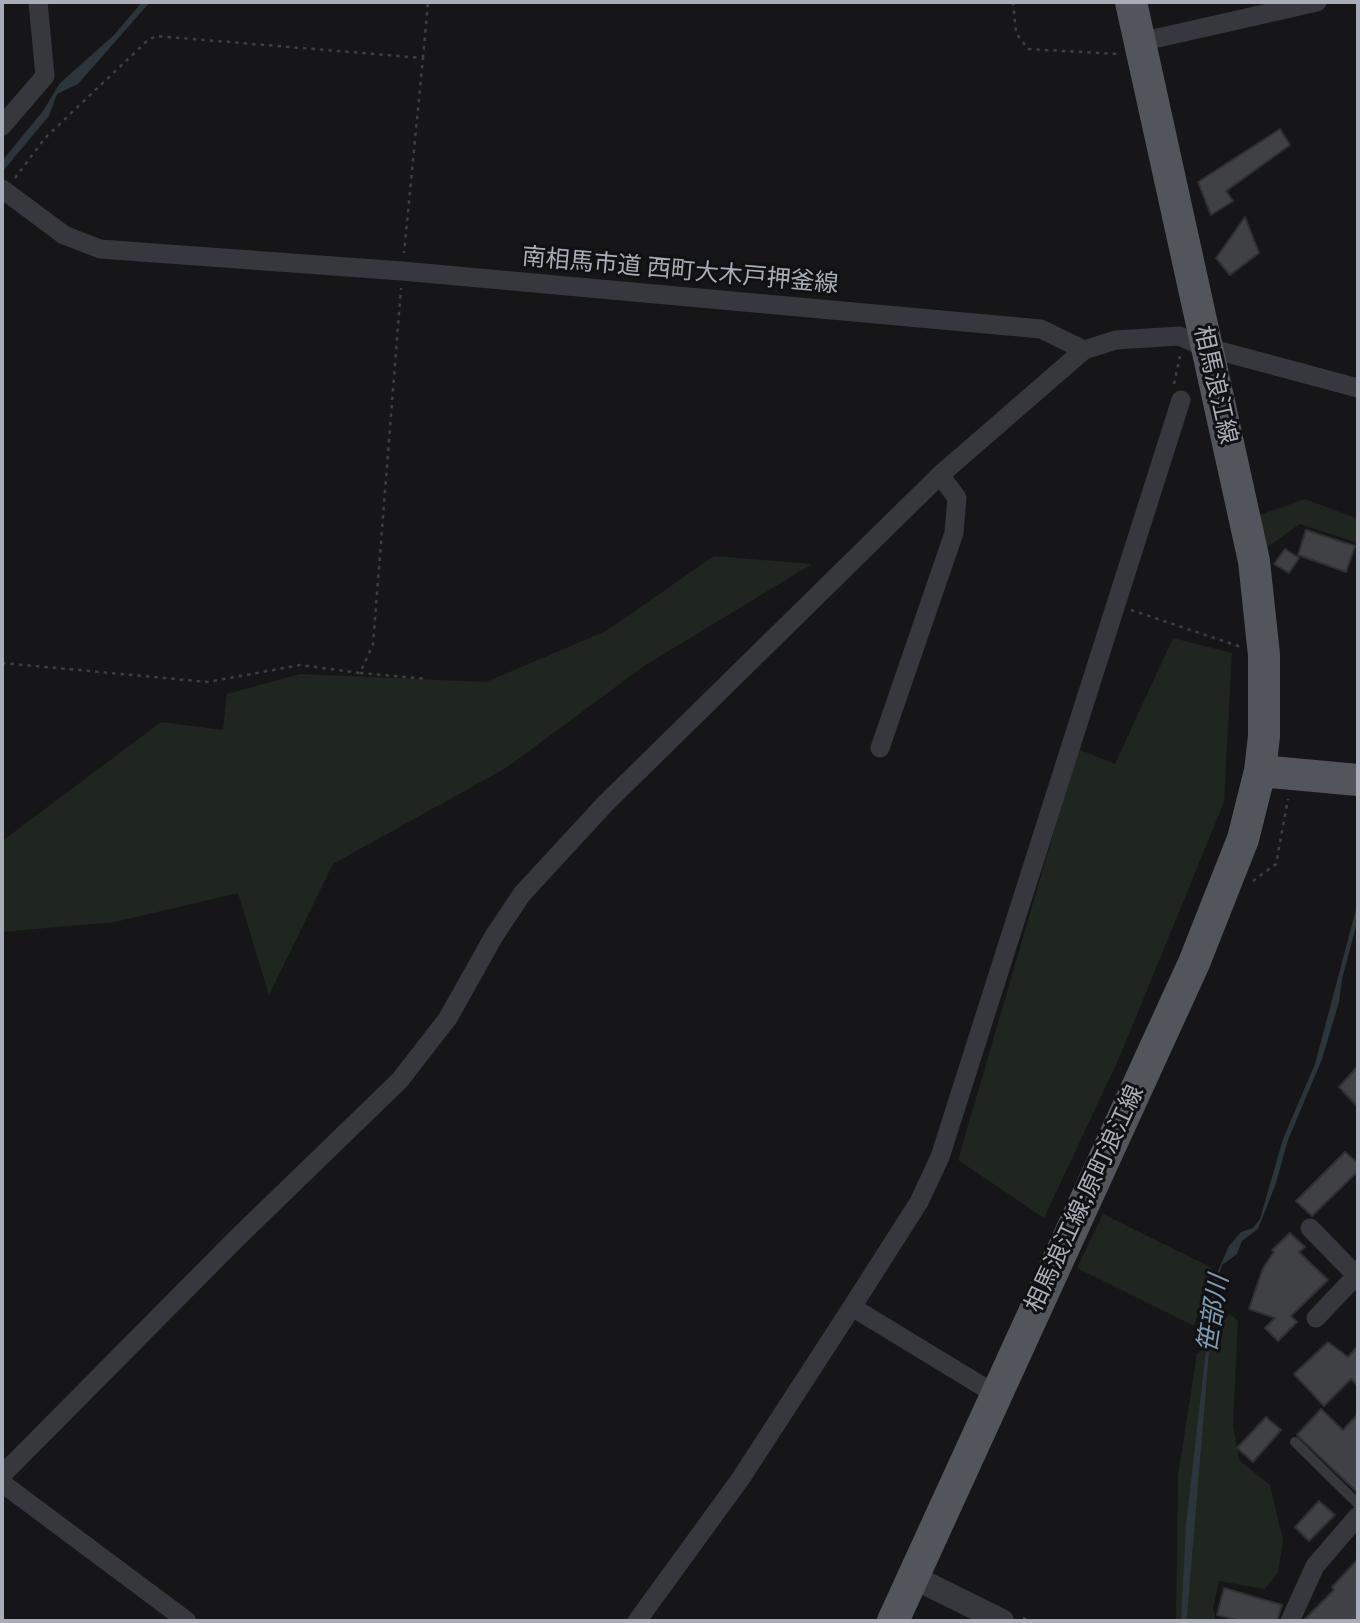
<!DOCTYPE html>
<meta charset="utf-8">
<style>
body{margin:0}
#map{position:relative;width:1360px;height:1623px;overflow:hidden;background:#161618;font-family:"IBM Plex Sans",sans-serif}
canvas{display:block}
.frame{position:absolute;inset:0;border:4px solid #a8adb8;pointer-events:none}
</style>
<div id="map">
<canvas width="1360" height="1623"></canvas>
<div class="frame"></div>
</div>
<script>
const ctx = document.querySelector('canvas').getContext('2d');
ctx.lineJoin = 'round';
function fillPath(path, color) { ctx.fillStyle = color; ctx.fill(path, 'evenodd'); }
const toPath = rows => new Path2D(rows.map(r => 'M' + r).join(''));
function stroke(path, color, width, dash) { ctx.strokeStyle = color; ctx.lineWidth = width; ctx.lineCap = dash ? 'butt' : 'round'; ctx.setLineDash(dash || []); ctx.stroke(path); }
function label(font, color, halo, rows, align = 'center') {
  ctx.font = font + ' "IBM Plex Sans","Noto Sans JP",sans-serif'; ctx.lineWidth = 6; ctx.setLineDash([]); ctx.textBaseline = 'middle'; ctx.strokeStyle = halo; ctx.fillStyle = color; for (const [text, x, y, turn = 0] of rows) {
    ctx.save(); ctx.translate(x, y); ctx.rotate((+turn || 0) * Math.PI / 180); ctx.textAlign = isNaN(turn) ? turn : align; if (halo) ctx.strokeText(text, 0, 0); ctx.fillText(text, 0, 0); ctx.restore();
  }
}
fillPath(toPath([
 [1305,499,1358,519,1358,543,1300,524,1267,547,1257,516],
 [714,556,812,564,644,666,506,768,333,864,269,995,238,893,115,922,2,932,2,841,161,722,223,730,227,694,300,674,486,682,606,631],
 [1173,638,1232,653,1224,802,1120,1056,1044,1218,958,1160,1078,749,1115,764],
 [1103,1214,1212,1268,1194,1326,1077,1268],
 [1230,1314,1238,1321,1233,1425,1239,1460,1270,1485,1283,1540,1278,1572,1265,1589,1219,1581,1213,1608,1216,1621,1176,1621,1178,1475,1197,1354,1216,1340,1219,1325]
]), '#1e261f');
fillPath(toPath([
 [142,2,150,2,78,84,57,94,49,116,2,172,2,161,43,111,60,83,114,35],
 [1358,902,1358,919,1342,979,1339,1002,1322,1059,1288,1140,1275,1186,1258,1229,1242,1241,1237,1254,1222,1265,1219,1275,1213,1304,1187,1616,1186,1621,1181,1621,1186,1525,1214,1280,1229,1246,1241,1232,1253,1228,1260,1219,1283,1139,1315,1064]
]), '#2c353c');
const building = toPath([
 [1280,129,1290,145,1226,191,1233,201,1211,215,1198,182,1280,129],
 [1245,217,1259,253,1230,275,1216,258,1245,217],
 [1306,530,1355,546,1346,572,1298,555,1306,530],
 [1285,549,1299,558,1289,573,1274,564,1285,549],
 [1358,1066,1358,1107,1339,1087,1358,1066],
 [1345,1152,1358,1163,1358,1171,1312,1216,1296,1201,1345,1152],
 [1290,1233,1305,1247,1299,1252,1328,1280,1291,1316,1297,1322,1278,1341,1265,1328,1275,1318,1249,1309,1263,1268,1274,1252,1272,1250,1290,1233],
 [1328,1342,1348,1357,1358,1346,1358,1386,1351,1379,1324,1406,1294,1374,1328,1342],
 [1321,1409,1343,1430,1358,1414,1358,1493,1297,1435,1321,1409],
 [1266,1417,1281,1430,1253,1462,1237,1448,1266,1417],
 [1319,1501,1335,1515,1309,1541,1295,1527,1319,1501],
 [1358,1559,1358,1621,1303,1621,1334,1590,1332,1587,1358,1559],
 [1224,1588,1282,1605,1277,1621,1240,1621,1217,1615,1224,1588]
]);
fillPath(building, '#404145');
stroke(building, '#303034', 2);
stroke(toPath([
 [1013,2,1016,33,1028,49,1118,54],
 [423,58,428,2],
 [15,178,45,138,147,41,156,36,423,58,404,253],
 [1174,384,1180,356],
 [1131,610,1241,647],
 [2,663,208,682,300,665,360,673,373,644,401,288],
 [360,673,427,679],
 [1253,881,1276,864,1288,799],
 [1023,1618,1030,1621]
]), '#3d3f44', 2.5, [3.5, 5]);
stroke(toPath([
 [1295,1442,1358,1504]
]), '#37383d', 10);
stroke(toPath([
 [1140,42,1317,2],
 [2,126,45,76,38,2],
 [2,189,64,235,100,249,402,271,1041,329,1084,350,1116,340,1179,336,1205,347,1358,388],
 [880,748,954,533,957,498,940,475],
 [1310,1228,1358,1277],
 [852,1307,995,1394],
 [1316,1318,1357,1275],
 [2,1475,237,1238,400,1080,448,1018,494,936,522,894,605,804,940,475,1084,350],
 [2,1483,187,1621],
 [637,1621,741,1478,852,1307,919,1202,940,1157,1181,400],
 [1290,1621,1315,1566,1358,1516]
]), '#37383d', 19);
stroke(toPath([
 [913,1577,1002,1621]
]), '#37383d', 24);
stroke(toPath([
 [1260,771,1358,780],
 [893,1621,1194,963,1243,839,1260,771,1264,736,1264,655,1254,561,1131,2]
]), '#53555c', 32);
label('24px', '#a8adb8', '#111113', [
 ["南相馬市道 西町大木戸押釜線",680,271,5],
 ["相馬浪江線",1215,385,77],
 ["相馬浪江線;原町浪江線",1085,1199,-65]
]);
label('italic 26px', '#7f9bb3', '#111113', [
 ["笹部川",1214,1314,-81]
]);
</script>
